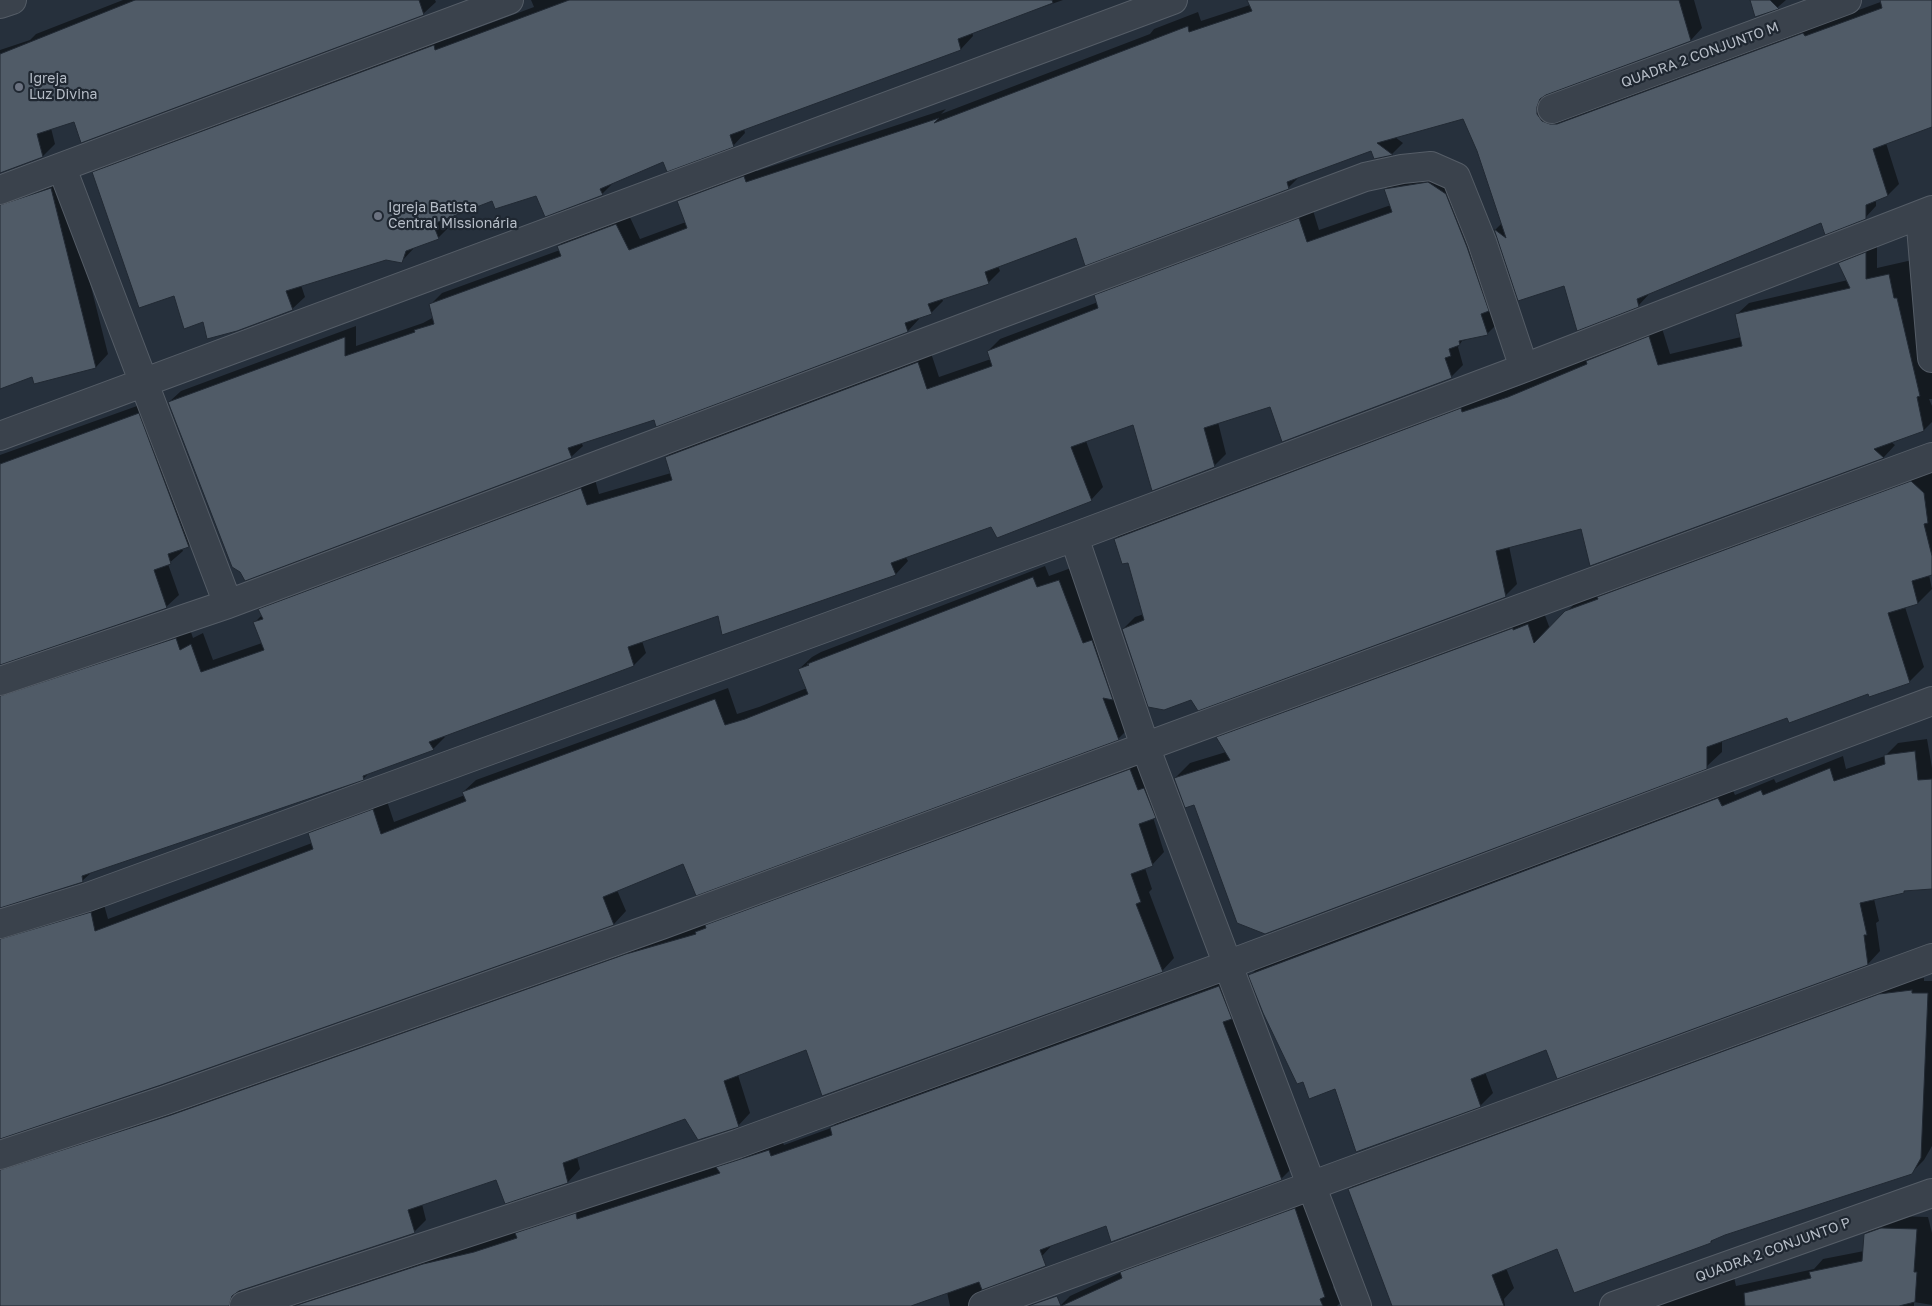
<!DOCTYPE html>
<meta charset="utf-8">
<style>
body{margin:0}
canvas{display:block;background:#26303c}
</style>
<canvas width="1932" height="1306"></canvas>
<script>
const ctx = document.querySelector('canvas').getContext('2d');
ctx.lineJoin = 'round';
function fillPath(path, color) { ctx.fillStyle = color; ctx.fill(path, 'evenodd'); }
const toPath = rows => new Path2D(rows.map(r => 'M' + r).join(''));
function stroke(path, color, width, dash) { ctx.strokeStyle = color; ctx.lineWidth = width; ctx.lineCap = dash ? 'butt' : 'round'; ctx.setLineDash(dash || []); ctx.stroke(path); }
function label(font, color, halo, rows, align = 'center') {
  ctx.font = font + ' "Golos Text",sans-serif'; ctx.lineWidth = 4.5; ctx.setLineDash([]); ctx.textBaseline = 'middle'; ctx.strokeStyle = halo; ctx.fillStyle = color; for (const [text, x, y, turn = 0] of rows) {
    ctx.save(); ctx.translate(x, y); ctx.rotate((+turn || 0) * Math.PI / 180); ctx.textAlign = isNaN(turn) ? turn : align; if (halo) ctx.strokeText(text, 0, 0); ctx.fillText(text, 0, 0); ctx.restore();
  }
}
fillPath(toPath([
 [123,0,435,0,436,2,423,14,51,128,55,144,43,156,0,172,0,50,30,40,36,34],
 [531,0,1063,0,972,32,973,36,961,49,744,129,745,133,733,146,664,161,615,181,602,194,537,194,492,199,447,217,450,226,438,238,415,247,401,262,386,258,301,285,305,297,292,309,204,321,174,294,93,173,105,160,446,33,448,39,534,7],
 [1254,0,1694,0,1702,28,1691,40,1548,92,1548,102,1815,26,1886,0,1932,0,1932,125,1886,143,1899,184,1888,195,1876,200,1876,206,1865,218,1822,222,1650,293,1639,305,1578,329,1565,284,1519,300,1495,230,1502,223,1478,151,1463,118,1395,137,1403,143,1392,154,1374,158,1372,150,1300,176,1288,188,1076,236,998,266,1000,271,988,283,942,298,943,301,931,313,918,317,919,319,908,331,657,425,655,418,581,442,583,446,571,457,169,402,181,391,356,326,356,346,423,323,434,317,431,304,442,293,560,250,558,246,570,235,628,213,640,239,686,222,678,201,690,190,755,166,757,171,946,109,941,114,1150,34,1154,29,1198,12,1201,21,1250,5],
 [1751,0,1786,0,1778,7,1755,16],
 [1444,171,1499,322,1487,334,1462,341,1458,347,1463,365,1451,377,1271,405,1218,422,1226,454,1214,466,1134,423,1086,441,1103,487,1091,500,992,526,905,556,908,561,896,574,723,633,719,614,642,641,646,653,634,665,444,735,445,737,433,749,370,772,363,779,93,871,82,881,0,905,0,677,189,626,193,638,203,633,213,660,262,643,255,622,262,615,260,610,272,597,594,476,599,494,671,473,666,457,679,444,930,350,939,377,991,359,988,351,1000,339,1098,302,1096,296,1108,283,1312,207,1319,230,1391,205,1385,189,1398,177],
 [63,176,108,354,96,367,33,376,0,388,0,186],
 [1877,241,1877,268,1921,258,1932,356,1932,399,1929,399,1932,406,1932,422,1924,430,1891,442,1895,445,1884,457,1591,565,1582,528,1509,546,1517,584,1505,596,1192,698,1123,629,1135,617,1144,614,1128,561,1115,539,1128,527,1521,385,1661,325,1670,354,1741,337,1736,315,1749,303,1848,280,1840,263,1852,251],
 [151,401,201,533,189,546,182,548,183,551,168,564,179,595,166,607,0,663,0,455],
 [1926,467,1932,472,1932,574,1929,575,1932,589,1918,603,1905,607,1924,667,1909,682,1788,716,1722,740,1722,752,1706,767,1194,803,1175,778,1190,763,1226,752,1217,738,1232,723,1543,610,1550,629,1582,596],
 [1045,566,1049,576,1071,568,1131,726,1118,739,696,894,684,863,617,890,626,911,614,924,161,1084,0,1137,0,941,19,936,31,923,103,901,108,919,312,843,309,834,321,821,386,798,394,822,465,795,463,792,476,780,728,688,737,714,759,707,807,688,799,669,812,657,821,652],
 [1927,739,1932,768,1932,888,1906,890,1874,899,1879,921,1876,923,1880,951,1868,964,1547,1049,1485,1072,1493,1093,1480,1106,1335,1088,1304,1080,1250,976,1262,963,1731,786,1735,795,1774,779,1776,783,1843,756,1846,769,1885,756,1898,743],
 [1143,757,1167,804,1153,817,1164,852,1152,865,1145,868,1152,889,1149,892,1174,958,1162,971,807,1048,738,1075,750,1113,738,1126,685,1117,577,1157,580,1169,568,1182,497,1178,422,1204,426,1220,414,1232,241,1289,241,1299,247,1306,0,1306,0,1151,640,942,705,924,709,920],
 [1232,975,1294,1166,1282,1178,1112,1241,1106,1225,1053,1244,1042,1256,998,1282,980,1291,980,1298,986,1306,950,1306,947,1292,908,1306,271,1306,588,1202,589,1207,719,1166,730,1155,781,1139,784,1145,831,1128,844,1115],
 [1924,978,1924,981,1932,981,1932,1146,1924,1160,1911,1173,1716,1237,1711,1242,1558,1247,1506,1268,1514,1288,1504,1299,1505,1306,1393,1306,1349,1189,1361,1177,1893,982],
 [1307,1197,1337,1283,1333,1287,1340,1303,1337,1306,1060,1306,1070,1296,1122,1272,1134,1260],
 [1895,1216,1928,1217,1932,1233,1932,1305,1914,1302,1914,1306,1640,1306,1734,1277,1736,1286,1814,1269,1823,1259,1864,1251,1865,1234,1878,1222]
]), '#0007');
const building = toPath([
 [135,0,419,0,424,15,81,143,74,122,37,134,43,157,0,173,0,54,135,0],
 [569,0,1052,0,1053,3,958,39,961,50,730,135,734,147,667,172,663,162,600,189,603,195,545,217,536,196,495,209,492,201,433,224,439,239,406,251,402,263,386,260,286,291,293,310,237,331,207,339,203,322,184,329,174,296,139,308,92,172,434,45,435,50,569,0],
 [1247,0,1679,0,1691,41,1546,95,1540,99,1537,107,1537,114,1542,121,1550,124,1557,124,1803,33,1805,36,1882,8,1880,0,1932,0,1932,127,1873,149,1888,196,1866,205,1866,219,1825,235,1821,223,1637,299,1639,307,1577,331,1564,286,1518,301,1494,229,1506,238,1477,151,1463,119,1377,143,1393,155,1374,159,1371,151,1287,182,1289,189,1085,266,1076,238,985,272,989,284,928,304,932,314,905,323,908,332,656,427,654,420,568,448,572,458,245,581,240,572,232,567,168,402,345,337,345,356,415,332,414,330,434,324,429,304,561,256,557,246,616,224,629,250,687,228,677,201,744,176,746,182,939,118,934,123,1188,26,1189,32,1252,11,1247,0],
 [1750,0,1770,0,1779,9,1755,17,1750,0],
 [1428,182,1446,194,1467,247,1489,311,1481,314,1488,335,1459,341,1460,345,1449,349,1451,356,1445,358,1452,378,1282,442,1270,407,1204,428,1215,467,1152,491,1133,425,1071,447,1092,501,997,538,991,527,891,563,896,575,722,635,718,616,628,647,634,666,429,742,434,750,363,776,364,780,82,876,83,882,0,908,0,696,176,638,180,650,191,644,201,672,264,650,253,622,263,619,258,609,581,488,587,505,672,480,665,457,918,362,927,389,992,366,987,351,1098,308,1094,295,1299,218,1307,242,1392,212,1384,189,1428,182],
 [51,188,96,368,34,384,32,377,0,389,0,205,51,188],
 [1866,252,1866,279,1889,274,1894,298,1897,298,1920,396,1917,397,1924,431,1874,449,1884,458,1590,566,1581,529,1496,551,1506,597,1198,711,1191,700,1164,710,1148,707,1122,629,1144,620,1128,563,1122,564,1114,539,1461,408,1462,412,1508,397,1587,364,1586,361,1649,336,1658,365,1742,346,1735,314,1850,288,1838,263,1866,252],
 [139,413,189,547,168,554,171,564,154,570,167,608,0,665,0,464,139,413],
 [1911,481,1924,493,1928,523,1924,524,1932,556,1932,575,1912,581,1918,604,1888,613,1910,683,1869,697,1868,694,1789,723,1787,718,1707,747,1707,769,1265,934,1237,923,1194,805,1185,808,1174,778,1230,760,1216,737,1513,628,1513,630,1528,624,1534,643,1565,611,1598,599,1597,597,1911,481],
 [1033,577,1037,587,1059,580,1083,643,1092,640,1113,700,1103,698,1119,740,696,896,683,864,603,897,614,925,161,1085,0,1139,0,939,91,912,95,931,313,849,308,833,373,809,381,834,466,801,462,792,715,699,725,725,745,719,808,694,798,669,809,665,807,664,1033,577],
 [1915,751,1918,780,1932,779,1932,889,1904,891,1904,893,1860,903,1867,935,1864,935,1868,965,1557,1079,1546,1050,1471,1079,1481,1107,1356,1152,1335,1089,1309,1099,1303,1082,1297,1084,1263,1013,1248,975,1718,798,1722,806,1761,790,1763,795,1830,768,1834,781,1885,764,1884,755,1915,751],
 [1130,769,1138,790,1144,788,1156,818,1139,824,1153,866,1131,874,1141,902,1136,904,1163,972,822,1096,806,1050,724,1081,739,1127,698,1140,685,1119,563,1163,568,1183,505,1204,496,1180,408,1210,415,1233,239,1291,232,1296,229,1306,0,1306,0,1170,171,1115,626,954,696,934,695,932,706,928,705,925,1130,769],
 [1219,986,1232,1019,1223,1022,1282,1180,1111,1242,1106,1226,1040,1250,1046,1266,982,1290,979,1282,911,1306,294,1306,423,1264,474,1252,517,1238,515,1233,576,1213,577,1219,720,1173,716,1167,769,1150,771,1156,832,1135,830,1127,1219,986],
 [1912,990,1912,993,1928,993,1921,1158,1912,1174,1725,1235,1711,1241,1711,1243,1574,1293,1557,1249,1492,1275,1504,1306,1392,1306,1348,1189,1879,994,1912,990],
 [1295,1208,1325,1297,1320,1299,1323,1306,1028,1306,1057,1296,1061,1306,1122,1278,1120,1272,1295,1208],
 [1881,1228,1917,1229,1914,1272,1917,1272,1915,1302,1899,1306,1745,1306,1744,1293,1811,1278,1809,1272,1862,1261,1864,1234,1881,1228]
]);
fillPath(building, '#505b67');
stroke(building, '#212933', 1);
const minor = toPath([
 [1552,109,1847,0],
 [62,168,228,604],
 [0,190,509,0],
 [1920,215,1932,358],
 [0,436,1173,0],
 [1074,537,1145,746,1357,1306],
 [0,681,228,604,1365,177,1402,169,1431,166,1456,177,1482,242,1524,368],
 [0,924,88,897,1074,537,1524,368,1932,210],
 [0,1155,166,1100,661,925,1932,457],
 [244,1306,737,1144,1227,965,1932,701],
 [983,1306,1932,958],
 [1614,1306,1932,1193]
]);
const tertiary = toPath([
 [0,4,12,0]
]);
stroke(minor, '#555d67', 30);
stroke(tertiary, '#555d67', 30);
stroke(minor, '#3a424c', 28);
stroke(tertiary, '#3a424c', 28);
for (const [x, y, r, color] of [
 [19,87,5,"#6b7280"],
 [378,216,5,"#6b7280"]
]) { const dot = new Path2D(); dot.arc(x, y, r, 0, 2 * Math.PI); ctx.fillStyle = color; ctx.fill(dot); stroke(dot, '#1f2731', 2); }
label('14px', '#b6bdc7', '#1f2731', [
 ["QUADRA 2 CONJUNTO M",1700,55,-20],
 ["QUADRA 2 CONJUNTO P",1773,1250,-20]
]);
label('14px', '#b6bdc7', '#1f2731', [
 ["Igreja",29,79],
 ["Luz Divina",29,95],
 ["Igreja Batista",388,208],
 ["Central Missionária",388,224]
], 'left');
</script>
